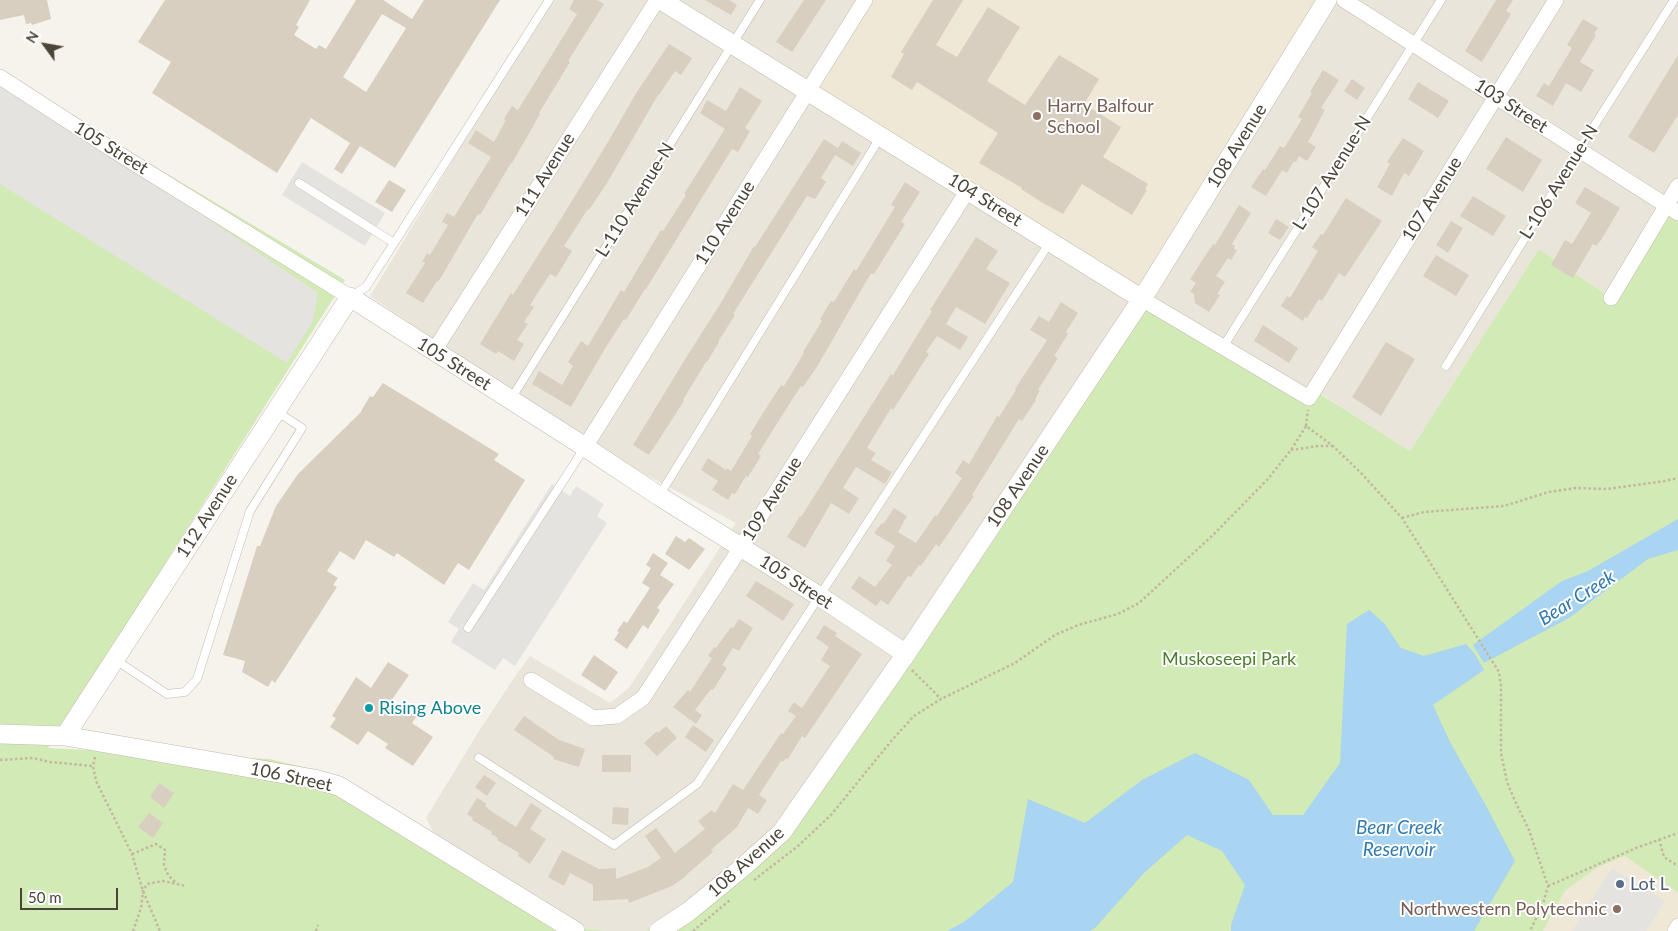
<!DOCTYPE html>
<style>
body{margin:0}
#map{position:relative;width:1678px;height:931px;overflow:hidden;background:#f6f3ec;font-family:Lato,sans-serif}
canvas{display:block}
.north{position:absolute;left:20px;top:20px;width:50px;height:50px;-webkit-text-stroke:4px #fff;paint-order:stroke;rotate:302deg;font-size:14px;font-weight:700;line-height:20px;text-align:center;color:#4b4439}
.north::after{content:'';display:block;margin:auto;width:18px;height:22px;background:#4b4439;clip-path:polygon(50% 0,100% 100%,50% 72%,0 100%)}
.scale{position:absolute;left:20px;top:888px;width:98px;height:22px;box-sizing:border-box;border:2px solid #4b4439;border-top:0;padding-left:6px;font-size:15px;line-height:18px;white-space:nowrap;color:#4b4439;-webkit-text-stroke:4px #fff;paint-order:stroke}
</style>
<div id="map">
<canvas width="1678" height="931"></canvas>
<div class="north">N</div>
<div class="scale">50 m</div>
</div>
<script>
const ctx = document.querySelector('canvas').getContext('2d');
ctx.lineJoin = 'round';
function fillPath(path, color) { ctx.fillStyle = color; ctx.fill(path, 'evenodd'); }
const toPath = rows => new Path2D(rows.map(r => 'M' + r).join(''));
function stroke(path, color, width, dash) { ctx.strokeStyle = color; ctx.lineWidth = width; ctx.lineCap = dash ? 'butt' : 'round'; ctx.setLineDash(dash || []); ctx.stroke(path); }
function label(font, color, halo, rows, align = 'center') {
  ctx.font = font + ' Lato,sans-serif'; ctx.lineWidth = 4; ctx.setLineDash([]); ctx.textBaseline = 'middle'; ctx.strokeStyle = halo; ctx.fillStyle = color; for (const [text, x, y, turn = 0] of rows) {
    ctx.save(); ctx.translate(x, y); ctx.rotate((+turn || 0) * Math.PI / 180); ctx.textAlign = isNaN(turn) ? turn : align; if (halo) ctx.strokeText(text, 0, 0); ctx.fillText(text, 0, 0); ctx.restore();
  }
}
fillPath(toPath([
 [550,0,1678,0,1678,213,1611,298,1539,249,1410,451,1315,390,794,820,678,913,646,931,605,931,565,926,437,839,426,818,479,731,516,675,530,656,610,703,629,688,736,523,590,445,370,296]
]), '#eae5da');
fillPath(toPath([
 [865,0,1327,0,1142,299,808,91],
 [1625,856,1678,893,1678,925,1674,931,1543,931,1565,891,1598,867]
]), '#efe8d6');
fillPath(toPath([
 [0,74,345,280,48,748,269,759,308,768,437,839,565,926,605,931,0,931],
 [1666,205,1678,213,1678,893,1625,856,1598,867,1565,891,1543,931,646,931,678,913,794,820,1141,296,1309,397,1314,390,1410,451,1539,249,1611,298]
]), '#d2eab5');
fillPath(toPath([
 [0,79,318,293,313,321,287,363,0,184],
 [302,162,385,213,365,246,282,195],
 [552,484,570,496,576,486,604,504,597,516,607,523,515,666,503,658,495,670,451,642,459,629,448,622,473,583,484,590],
 [1612,868,1665,901,1646,931,1572,931]
]), '#e5e3e0');
fillPath(toPath([
 [1678,519,1678,550,1648,559,1569,618,1484,663,1473,645,1562,581,1588,571],
 [1369,610,1384,623,1401,648,1424,656,1466,644,1475,654,1484,670,1433,705,1450,742,1485,804,1515,861,1474,931,1231,931,1231,925,1245,885,1222,851,1187,835,1144,873,1095,928,1090,931,947,931,964,922,1013,882,1028,799,1085,823,1142,780,1195,753,1249,780,1273,815,1303,815,1340,763,1347,624]
]), '#a9d4f2');
fillPath(toPath([
 [0,0,47,0,51,19,32,25,31,23,26,24,24,15,0,20],
 [165,0,310,0,296,25,299,27,294,35,316,49,319,45,326,49,356,0,383,0,412,19,424,0,500,0,395,168,360,146,342,174,334,169,350,143,311,118,277,173,152,93,171,62,138,42],
 [382,14,406,28,366,92,343,77],
 [574,0,597,0,604,4,568,61,570,62,539,113,540,114,512,163,511,163,480,215,478,214,472,224,443,274,438,282,437,281,423,303,406,293,425,263,422,262,427,253,430,255,448,225,442,222,447,213,454,217,491,157,468,143,476,130,494,142,506,120,504,119,512,106,518,110,577,14,569,9],
 [705,0,729,0,737,5,731,15],
 [804,0,826,0,792,52,776,42],
 [933,0,963,0,936,45,957,57,988,7,1020,27,987,81,1025,105,1059,55,1099,79,1084,104,1121,127,1103,157,1148,184,1145,189,1147,190,1132,215,1082,184,1063,214,1043,203,1021,189,1022,188,979,163,998,133,917,82,912,90,891,77,904,54,901,52],
 [1496,0,1513,0,1506,11,1511,14,1482,62,1465,51],
 [1583,19,1598,28,1594,34,1596,35,1580,62,1594,70,1581,92,1566,83,1553,106,1536,96,1544,83,1549,86,1572,48,1567,45],
 [669,44,692,58,681,75,675,71,659,95,658,95,607,183,589,210,588,209,564,246,572,251,556,277,550,274,530,305,534,307,524,322,528,324,517,340,524,344,514,361,498,351,496,354,480,344,511,293,513,295,554,230,608,142,635,95],
 [1678,55,1678,115,1654,153,1628,137],
 [1323,70,1339,80,1321,108,1325,110,1308,142,1316,147,1307,161,1299,156,1296,162,1294,161,1287,173,1282,170,1266,196,1251,187,1263,169,1265,170,1280,146,1284,148,1302,119,1298,117,1312,93,1310,92],
 [1352,79,1365,88,1357,100,1344,91],
 [1418,82,1449,101,1438,118,1408,99],
 [740,87,762,101,745,128,750,131,738,152,732,149,714,178,646,289,645,289,626,320,624,319,606,347,571,407,532,384,539,371,562,385,573,366,568,362,581,341,588,346,621,290,624,292,661,230,663,231,686,195,684,194,725,129,700,113,707,100,726,111],
 [1506,137,1542,160,1523,192,1486,169],
 [1403,138,1424,151,1409,176,1404,173,1392,196,1377,187,1390,164,1387,162],
 [824,139,838,148,842,141,861,153,853,166,835,155,821,178,826,182,815,199,807,196,753,282,733,314,735,315,718,342,719,342,707,362,706,362,683,400,684,401,649,455,633,445,684,361,722,301,754,246,755,247],
 [389,180,406,190,392,212,375,202],
 [905,182,920,192,901,222,905,224,874,274,871,273,818,365,803,387,801,386,781,417,758,454,761,456,748,477,746,476,735,494,732,493,728,500,712,490,718,481,701,470,708,458,726,470,727,468,731,471,752,436,750,434,763,413,781,385,784,386,804,353,803,352,822,321,820,319,831,301,834,302,854,269,856,271,895,207,891,205],
 [1585,187,1620,208,1601,240,1596,246,1593,244,1573,278,1551,265,1565,240,1572,244,1591,213,1575,203],
 [1473,196,1506,216,1493,236,1460,216],
 [1346,198,1382,221,1345,277,1339,273,1322,301,1319,299,1307,318,1305,317,1303,321,1281,306,1287,296,1290,298,1318,251,1312,247,1321,234,1323,235],
 [1239,205,1251,213,1232,244,1235,246,1234,249,1237,250,1231,260,1228,258,1216,276,1225,282,1217,294,1220,295,1209,312,1195,303,1194,294,1190,292,1196,283,1190,279,1213,244,1215,245],
 [1276,219,1289,227,1280,240,1268,233],
 [1451,221,1463,228,1448,253,1436,245],
 [976,237,998,251,986,269,1010,283,985,324,956,307,946,324,968,337,960,350,937,336,926,352,929,354,909,385,893,410,891,408,867,448,876,453,871,460,892,472,885,484,856,467,843,488,859,498,849,514,831,503,805,548,787,537,800,516,801,517,891,374,893,375,932,311,930,310],
 [1436,255,1469,275,1456,296,1423,276],
 [1061,302,1078,313,1066,332,1068,334,1054,356,1058,358,1038,390,1040,390,1035,399,1036,400,1022,421,1019,419,972,495,974,496,939,547,936,544,921,566,919,565,911,577,908,576,888,605,881,600,876,606,851,588,859,576,875,587,892,565,886,561,895,546,874,533,881,524,884,523,894,508,907,516,898,532,916,543,935,515,937,516,962,478,955,473,963,460,969,464,997,416,999,417,1016,390,1015,389,1047,340,1030,330,1039,316,1049,322],
 [1263,325,1298,348,1289,363,1254,341],
 [1386,342,1415,359,1381,416,1352,397],
 [383,383,499,454,494,460,525,480,469,570,458,563,444,585,397,553,394,557,366,540,354,560,340,551,327,571,338,578,333,585,337,587,275,683,272,680,268,687,242,672,245,661,223,655,257,546,260,546,276,506,298,474,360,413,370,396,373,397],
 [676,536,685,542,689,538,705,549,689,570,665,554],
 [653,553,668,563,660,575,674,584,657,608,660,610,648,629,643,625,627,649,614,640,619,632,617,631,624,621,627,623,650,588,642,583,651,568,646,565],
 [756,581,794,604,783,621,746,596],
 [739,619,753,628,739,651,733,648,722,665,727,668,713,690,711,689,695,710,702,715,696,724,673,707,688,690,690,692,712,658,708,656,714,647,716,648,731,627,733,628],
 [824,625,837,633,835,636,862,654,805,738,802,736,788,759,786,758,783,762,781,761,759,795,767,800,758,814,748,808,737,827,711,850,713,852,686,875,686,876,672,886,629,903,628,899,593,901,593,885,570,873,564,886,548,877,562,850,599,869,616,868,616,879,648,867,661,858,645,836,656,828,675,853,705,829,698,821,712,810,715,813,733,784,743,790,781,733,783,734,796,716,788,711,794,702,802,708,830,666,821,660,829,647,816,638],
 [594,655,618,672,605,691,581,675],
 [388,662,409,675,391,701,416,717,412,723,433,737,413,766,385,748,388,744,368,731,358,745,330,727,336,718,332,716,356,677,371,688],
 [524,716,559,740,585,749,579,767,553,759,554,757,514,730],
 [693,725,714,740,706,752,685,737],
 [666,726,677,738,657,756,644,743,657,731,658,733],
 [602,755,631,755,631,772,602,772],
 [484,775,496,783,487,796,475,787],
 [159,783,174,793,164,808,150,797],
 [477,798,487,804,485,806,494,813,516,827,531,803,542,810,530,829,546,839,530,864,518,856,519,853,497,840,498,838,491,834,492,832,472,820,473,818,467,814],
 [613,807,629,808,628,825,612,824],
 [149,813,163,823,153,838,138,827]
]), '#d8cfc1');
const service = toPath([
 [299,183,394,243],
 [351,296,366,287,549,0],
 [1223,347,1441,0],
 [1446,366,1579,150,1674,0],
 [511,399,760,0],
 [659,496,881,136],
 [468,628,585,447],
 [114,659,167,694,185,692,197,679,250,511,302,428,276,411],
 [479,758,614,845,697,784,1050,242]
]);
const minor = toPath([
 [1344,0,1678,213],
 [0,77,116,152,350,297],
 [1611,298,1678,186],
 [1142,299,1309,398,1556,0],
 [434,351,657,0],
 [585,447,865,0],
 [531,680,593,718,617,716,643,698,741,547,968,190],
 [1675,931,1678,926]
]);
const tertiary = toPath([
 [661,0,1142,299],
 [0,734,65,736,314,779,339,786,575,931],
 [65,736,350,297,585,447,659,496,819,596,906,654],
 [659,931,688,912,743,867,782,832,793,816,906,654,1142,299,1327,0]
]);
stroke(service, '#c2bbae', 9);
stroke(minor, '#c2bbae', 16);
stroke(tertiary, '#c2bbae', 20);
stroke(toPath([
 [1306,426,1308,410],
 [1291,450,1318,446,1332,446],
 [1402,518,1424,512,1504,506,1549,492,1576,488,1607,489,1665,481,1678,478],
 [912,670,941,699],
 [95,757,93,766,96,781,132,854,143,891,160,931],
 [0,760,33,758,50,762,93,766],
 [1659,839,1664,857,1678,866],
 [132,854,156,844,165,850,164,865,168,875,176,883],
 [754,880,798,846,831,815,892,740,914,716,941,699,1015,663,1055,635,1078,625,1118,614,1139,603,1214,534,1267,480,1291,450,1306,426,1333,446,1362,474,1402,518,1499,672,1501,686,1501,753,1507,782,1515,801,1529,830,1548,886,1543,904,1530,931],
 [1548,886,1636,848,1678,833],
 [133,931,141,908,143,891,147,884,163,881,186,886],
 [316,931,318,925],
 [693,931,730,900]
]), '#c4b79f', 2.5, [2.5, 2.5]);
stroke(service, '#fff', 8);
stroke(minor, '#fff', 15);
stroke(tertiary, '#fff', 19);
for (const [x, y, r, color] of [
 [1037,116,5,"#8d6e63"],
 [369,708,5,"#0f9aa8"],
 [1620,884,5,"#5c6f8a"],
 [1617,909,5,"#8d6e63"]
]) { const dot = new Path2D(); dot.arc(x, y, r, 0, 2 * Math.PI); ctx.fillStyle = color; ctx.fill(dot); stroke(dot, '#fff', 2); }
label('18px', '#785e54', '#fff', [
 ["Harry Balfour",1047,106],
 ["School",1047,127],
 ["Northwestern Polytechnic",1607,909,"right"]
], 'left');
label('18px', '#4b4439', '#fff', [
 ["103 Street",1511,106,33],
 ["108 Avenue",1237,146,-58],
 ["105 Street",111,148,32],
 ["L-107 Avenue-N",1332,173,-58],
 ["111 Avenue",545,175,-58],
 ["L-106 Avenue-N",1559,182,-58],
 ["107 Avenue",1432,199,-58],
 ["L-110 Avenue-N",635,200,-58],
 ["104 Street",985,200,32],
 ["110 Avenue",725,223,-58],
 ["105 Street",454,364,32],
 ["108 Avenue",1018,486,-56],
 ["109 Avenue",772,499,-58],
 ["112 Avenue",207,516,-57],
 ["105 Street",796,582,33],
 ["106 Street",291,777,12],
 ["108 Avenue",746,862,-42]
]);
label('18px', '#4a7f2a', '#fff', [
 ["Muskoseepi Park",1229,659]
]);
label('18px', '#0d838f', '#fff', [
 ["Rising Above",379,708]
], 'left');
label('18px', '#4e5e75', '#fff', [
 ["Lot L",1630,884]
], 'left');
label('italic 19px', '#2e7ab2', '#fff', [
 ["Bear Creek",1577,598,-32],
 ["Bear Creek",1399,828],
 ["Reservoir",1399,850]
]);
</script>
